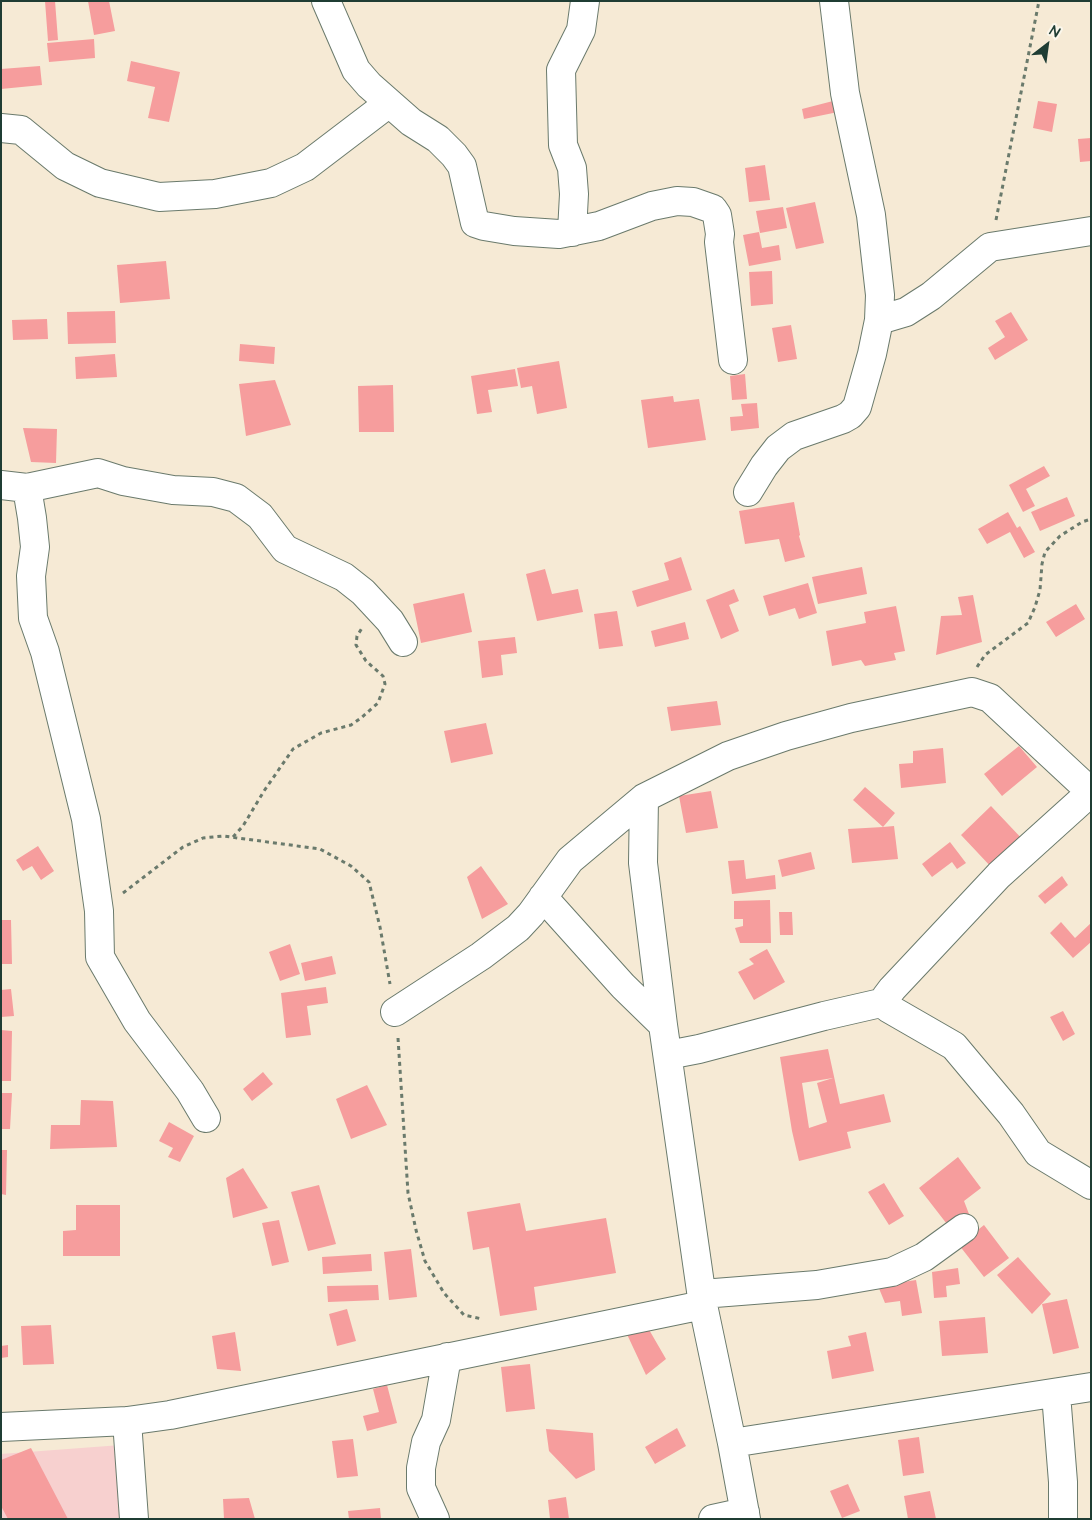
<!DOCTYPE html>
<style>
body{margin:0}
#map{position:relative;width:1092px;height:1520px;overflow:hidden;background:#f6ead5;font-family:"Architects Daughter",sans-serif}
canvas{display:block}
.frame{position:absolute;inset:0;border:2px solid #1f3d34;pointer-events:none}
.north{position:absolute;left:1022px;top:20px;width:50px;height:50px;-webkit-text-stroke:4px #fbf7ec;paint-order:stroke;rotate:30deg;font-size:14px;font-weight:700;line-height:20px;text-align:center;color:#1f3d34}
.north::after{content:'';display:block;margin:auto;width:18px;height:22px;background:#1f3d34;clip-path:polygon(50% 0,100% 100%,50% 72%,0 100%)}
</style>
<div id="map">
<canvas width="1092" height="1520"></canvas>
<div class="frame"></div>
<div class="north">N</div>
</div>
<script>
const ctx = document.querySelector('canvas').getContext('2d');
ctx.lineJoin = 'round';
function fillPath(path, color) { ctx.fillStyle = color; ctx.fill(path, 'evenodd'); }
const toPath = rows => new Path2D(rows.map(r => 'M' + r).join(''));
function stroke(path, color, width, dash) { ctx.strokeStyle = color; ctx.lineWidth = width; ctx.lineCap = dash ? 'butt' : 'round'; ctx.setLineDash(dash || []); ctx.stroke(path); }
fillPath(toPath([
 [121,1445,121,1519,1,1519,1,1454]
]), '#f7d0cf');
fillPath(toPath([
 [45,1,55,1,58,40,48,41],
 [88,1,109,1,115,31,94,35],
 [94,39,95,58,49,62,47,43],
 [131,61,180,72,169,122,148,118,155,87,127,81],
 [40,66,42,85,1,89,1,69],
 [833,101,838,112,804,119,802,109],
 [1038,101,1057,104,1052,132,1033,128],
 [1091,138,1091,161,1080,162,1078,139],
 [765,165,770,200,749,202,745,168],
 [815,202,824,243,796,249,786,208],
 [783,207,787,228,760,233,756,211],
 [759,232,762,248,779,245,781,260,749,266,743,235],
 [166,261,170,299,120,303,117,265],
 [772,271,773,304,751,306,749,272],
 [115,311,116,343,68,344,67,312],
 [1011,312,1028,340,995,360,988,348,1005,337,995,321],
 [47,319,48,339,13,340,12,320],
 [791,325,797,359,778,362,772,328],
 [240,344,275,347,274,364,239,361],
 [115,354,117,377,76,379,75,357],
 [559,361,567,408,537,414,532,386,521,388,517,368],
 [515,369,518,386,488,390,492,412,477,414,471,376],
 [745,374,747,399,732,400,730,376],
 [275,380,291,425,246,436,239,384],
 [393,385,394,432,359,432,358,386],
 [673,396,674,402,699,399,706,440,648,448,641,400],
 [757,403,759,428,731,431,730,417,743,416,741,404],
 [23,428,57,429,56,463,31,462],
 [1044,466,1050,476,1026,489,1035,506,1023,512,1009,485],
 [1067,497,1075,516,1040,531,1031,512],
 [794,502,800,535,799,536,805,557,785,562,779,539,745,544,739,511],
 [1008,512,1017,528,1020,526,1035,552,1024,558,1010,532,987,544,978,529],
 [681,557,692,590,637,607,632,591,669,580,664,563],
 [862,567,867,594,818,604,812,577],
 [545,569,552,594,578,589,583,612,537,621,526,574],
 [808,583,817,613,799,619,795,608,769,616,763,596],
 [734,589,739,601,729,605,739,631,721,639,706,600],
 [464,593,472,632,421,643,413,604],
 [973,595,982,642,936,655,941,616,962,615,958,597],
 [1076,604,1085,619,1056,637,1046,622],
 [896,606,905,651,894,653,896,660,865,666,861,660,832,666,826,631,866,623,864,612],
 [617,611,623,646,599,649,594,614],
 [685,622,689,639,655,647,651,631],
 [515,637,517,653,501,655,503,675,482,678,478,641],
 [717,701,721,725,671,731,667,707],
 [486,723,493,754,451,763,444,731],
 [1019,746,1037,767,1002,796,984,774],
 [943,748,946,783,901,788,899,764,913,763,913,751],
 [865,787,895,813,883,827,894,826,898,859,852,863,848,829,883,827,853,800],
 [711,791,718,828,686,833,679,796],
 [991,806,1025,842,994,870,961,835],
 [950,842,966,863,957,869,952,862,932,877,922,864],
 [38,846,54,871,41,880,32,866,23,871,16,860],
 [811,852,815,869,782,877,778,860],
 [744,860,746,879,775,875,776,889,732,894,728,861],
 [481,866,508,904,482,919,467,877],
 [1062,876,1068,885,1045,904,1038,896],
 [770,900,771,943,740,943,735,928,743,926,743,919,734,919,734,901],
 [779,912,792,912,793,935,780,935],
 [1,920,11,920,12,964,1,964],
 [1061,922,1075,938,1091,923,1091,942,1073,958,1050,933],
 [290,944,300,974,280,981,269,952],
 [767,949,785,982,754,1000,738,972,754,964,749,959],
 [332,956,336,974,305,981,301,963],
 [326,987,328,1003,307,1006,311,1035,286,1038,281,993],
 [11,989,14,1016,1,1017,1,990],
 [1063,1011,1075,1034,1063,1041,1050,1017],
 [1,1030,12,1031,11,1081,1,1081],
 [828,1049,840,1104,884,1094,891,1122,847,1132,851,1148,799,1161,792,1131,780,1057],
 [833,1078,817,1083,827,1122,809,1128,802,1083],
 [263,1072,273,1084,252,1101,243,1089],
 [367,1085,387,1125,351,1139,336,1099],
 [1,1093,12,1093,10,1129,1,1129],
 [81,1100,113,1101,117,1147,50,1149,51,1125,80,1125],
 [169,1122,194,1136,180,1162,168,1157,173,1148,159,1141],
 [1,1150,7,1150,6,1195,1,1194],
 [958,1157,981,1188,964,1201,969,1214,950,1228,919,1188],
 [243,1168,268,1208,233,1218,226,1178],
 [884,1183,904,1216,889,1225,868,1192],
 [319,1185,336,1244,308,1251,291,1192],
 [520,1203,526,1231,606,1218,616,1273,534,1287,537,1310,500,1316,489,1247,473,1250,467,1212],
 [76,1205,120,1205,120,1256,63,1256,63,1231,76,1230],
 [279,1220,289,1262,272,1266,262,1223],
 [984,1225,1009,1258,984,1277,959,1245],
 [411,1249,417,1297,389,1300,384,1252],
 [371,1254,372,1271,323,1274,322,1257],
 [1018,1257,1051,1294,1032,1314,997,1275],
 [958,1268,960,1284,946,1286,947,1297,934,1298,932,1272],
 [916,1280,922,1313,902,1316,900,1301,885,1303,878,1286],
 [378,1285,379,1300,328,1302,327,1286],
 [1067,1299,1079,1348,1053,1354,1042,1304],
 [347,1309,356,1341,337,1346,329,1314],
 [985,1317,988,1353,942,1356,939,1321],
 [644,1321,666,1359,646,1375,625,1330],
 [51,1325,54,1364,23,1365,21,1326],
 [235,1332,241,1371,217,1369,212,1336],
 [866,1332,874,1371,832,1379,827,1351,851,1346,848,1336],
 [8,1345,8,1357,1,1358,1,1346],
 [530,1364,535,1409,506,1412,501,1367],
 [387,1385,397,1423,367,1431,363,1416,379,1412,373,1389],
 [677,1428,686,1446,655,1464,645,1447],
 [546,1429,593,1433,595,1470,576,1479,549,1451],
 [919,1437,924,1473,903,1476,898,1440],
 [353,1439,358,1476,337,1478,332,1441],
 [31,1448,68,1519,8,1519,1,1506,1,1460],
 [848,1484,860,1511,842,1518,830,1491],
 [930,1491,936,1519,908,1519,904,1496],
 [566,1497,569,1519,550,1519,548,1500],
 [249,1498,255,1519,224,1519,223,1499],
 [380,1508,381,1519,349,1519,348,1511]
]), '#f69d9d');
const minor = toPath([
 [326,1,356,70,369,85,411,122,438,139,454,155,462,166,475,223,484,226,514,231,559,234,599,226,652,206,677,201,693,202,713,209,717,215,720,234,719,242,733,360],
 [1,128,21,130,65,166,100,183,159,197,215,194,271,183,305,167,389,103],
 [572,232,574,194,572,168,563,145,561,70,581,30,585,1],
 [879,320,906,312,931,296,990,247,1091,231],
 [1,485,27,488,98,473,123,481,173,490,213,492,236,498,260,516,285,549,344,577,363,592,390,621,403,642],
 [27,488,32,518,35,547,31,576,33,618,45,652,86,819,99,911,100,957,137,1021,190,1091,206,1118],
 [748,492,764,466,778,448,794,436,843,419,850,415,857,407,872,354,879,320,880,295,871,215,845,93,834,1],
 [1091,792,999,875,892,989,886,997,885,1002,888,1008,954,1046,1011,1114,1038,1153,1091,1185],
 [644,798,643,863,663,1025,703,1305,732,1443,746,1519],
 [543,897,623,986,663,1025],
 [395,1012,481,956,518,928,531,914,570,860,644,798,728,756,786,736,851,718,972,692,990,698,1091,792],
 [668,1055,699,1049,824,1016,885,1002],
 [702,1294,817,1285,892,1272,924,1257,964,1228],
 [1056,1394,1063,1482,1063,1519],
 [127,1421,134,1519],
 [1,1427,127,1421,170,1415,703,1305],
 [732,1443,1091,1387],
 [435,1519,421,1488,421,1468,426,1442,436,1420,447,1357],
 [713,1519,745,1512]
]);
stroke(minor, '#6a7a6c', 30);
stroke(toPath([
 [996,220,1039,1],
 [977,667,985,655,1028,623,1035,607,1040,590,1042,564,1045,552,1060,536,1082,522,1091,519],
 [233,837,243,826,264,791,293,749,321,733,351,725,361,718,378,703,385,684,383,676,366,661,356,645,357,636,362,628],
 [123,893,183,847,203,838,223,836,320,849,351,866,369,882,380,927,390,984],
 [398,1038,408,1193,416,1230,425,1261,444,1293,464,1315,482,1319]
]), '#6a7a6c', 3, [4, 4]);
stroke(minor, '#fff', 28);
</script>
